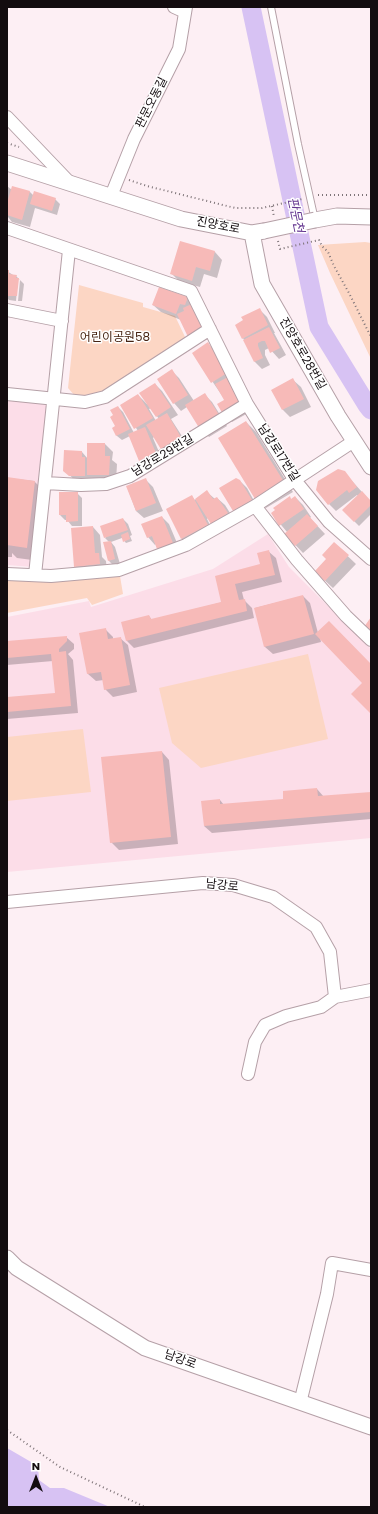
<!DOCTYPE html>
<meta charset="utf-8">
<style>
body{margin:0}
#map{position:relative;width:378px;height:1514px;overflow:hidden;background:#fdeff4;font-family:Poppins,sans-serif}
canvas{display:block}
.frame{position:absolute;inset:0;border:8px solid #130c0f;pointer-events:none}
.north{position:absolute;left:16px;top:1458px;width:40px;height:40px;-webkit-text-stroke:3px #fff;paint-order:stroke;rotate:0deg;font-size:11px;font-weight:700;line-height:16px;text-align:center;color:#130c0f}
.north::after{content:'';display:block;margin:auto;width:14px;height:18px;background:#130c0f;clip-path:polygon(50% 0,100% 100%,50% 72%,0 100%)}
</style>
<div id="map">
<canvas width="378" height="1514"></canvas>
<div class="frame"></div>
<div class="north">N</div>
</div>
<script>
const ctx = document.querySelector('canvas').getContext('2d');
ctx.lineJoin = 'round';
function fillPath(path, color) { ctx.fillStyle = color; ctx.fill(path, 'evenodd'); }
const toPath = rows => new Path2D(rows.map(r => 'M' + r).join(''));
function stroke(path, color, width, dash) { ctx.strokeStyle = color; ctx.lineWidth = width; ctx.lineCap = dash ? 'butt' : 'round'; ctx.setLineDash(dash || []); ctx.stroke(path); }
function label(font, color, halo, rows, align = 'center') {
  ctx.font = font + ' Poppins,"Noto Sans KR",sans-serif'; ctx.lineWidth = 3; ctx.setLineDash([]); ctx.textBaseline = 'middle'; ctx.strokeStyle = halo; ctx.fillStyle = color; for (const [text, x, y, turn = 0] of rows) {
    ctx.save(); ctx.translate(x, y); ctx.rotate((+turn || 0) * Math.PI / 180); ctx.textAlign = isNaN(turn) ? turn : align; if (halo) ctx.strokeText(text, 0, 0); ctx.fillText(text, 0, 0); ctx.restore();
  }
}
fillPath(toPath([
 [7,398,50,402,33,567,7,565],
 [268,534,289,567,371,649,371,838,7,872,7,617,89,601,91,607,213,569]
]), '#fcdde8');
fillPath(toPath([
 [365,242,371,243,371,359,330,273,318,245],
 [79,285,143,303,143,307,175,316,187,341,104,393,75,396,68,388],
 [120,576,123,594,92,605,87,598,7,613,7,578,35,580],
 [308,654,328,739,201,768,172,743,159,688],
 [83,729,91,792,7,801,7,737]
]), '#fcd6c4');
fillPath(toPath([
 [7,1448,38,1466,39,1480,50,1488,64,1488,110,1507,7,1507]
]), '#d7c2f3');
fillPath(toPath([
 [7,186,12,190,12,187,30,192,34,196,55,199,60,204,57,215,35,208,30,227,12,222,8,217,7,220],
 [181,242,215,252,222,260,217,278,204,274,200,287,179,281,172,274],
 [7,271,13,275,16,276,24,284,22,301,18,301,20,280,18,279,16,301,9,300,7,298],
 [187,298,201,312,210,338,196,344,181,320,161,312,153,305],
 [259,309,267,317,275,333,274,333,286,355,279,359,269,348,265,350,265,355,270,365,262,369,255,362,243,338],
 [208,344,215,351,250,412,232,422,224,415,225,400,193,353],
 [172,371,179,378,194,401,204,394,212,402,227,426,209,437,202,430,187,407,181,411,174,403],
 [293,380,301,387,311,407,290,417,283,410,273,390],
 [155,384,162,391,178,415,171,419,189,447,170,458,154,437,153,438,163,461,147,467,140,460,130,436,122,440,117,436,113,428,116,427,114,416,118,407,123,412,134,433,138,431,121,405,138,395,147,404],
 [151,408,159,419,156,421,149,409],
 [246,422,256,432,293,492,266,508,256,498],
 [7,431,8,432,7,444],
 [88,444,105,444,113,452,112,460,117,464,116,482,96,482,92,478,92,483,78,483,64,470,82,452,88,459],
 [344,472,371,502,371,514,359,526,343,510,358,496,357,495,336,511,329,504],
 [7,478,34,481,48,495,40,561,17,558,12,553,12,557,7,557],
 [146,480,153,487,163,511,144,518,136,511,127,487],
 [239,480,247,488,258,508,241,518,233,510],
 [207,492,215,499,217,498,225,505,235,521,212,524,208,518,207,519,214,533,190,546,182,539,167,510,192,497,195,500],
 [60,493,77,493,82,498,82,526,72,526,67,520,65,520,60,515],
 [295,497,303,505,311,517,310,518,325,534,303,553,285,534,287,532,272,514,290,498,292,500],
 [162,517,169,524,180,550,166,556,158,549,156,544,155,545,148,537],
 [123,519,128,524,132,535,130,536,132,541,126,543,122,538,111,542,115,547,120,564,114,566,109,561,104,543,109,542,105,538],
 [93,527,100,535,102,557,106,561,107,572,83,574,75,566],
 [334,543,356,564,333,588,323,579,328,559],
 [268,551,276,558,282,582,242,592,244,600,252,608,254,618,134,648,127,641,122,623,149,616,152,620,223,602,216,577,261,565],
 [303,596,310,603,318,633,371,665,371,713,364,683,320,637,321,642,273,654,265,647,255,608],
 [105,629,113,637,113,639,120,638,128,645,137,692,113,697,105,689,104,680,96,681,88,674,80,634],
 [66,637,74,644,74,649,68,654,73,660,78,713,7,719,7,698,56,694,53,661,7,665,7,642],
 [162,752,169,760,178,844,119,850,111,842],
 [317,789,324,797,371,793,371,819,212,833,204,826,220,800,224,805,284,800]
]), '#0003');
stroke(toPath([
 [251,7,319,327,367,405,371,410]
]), '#d7c2f3', 19);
fillPath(toPath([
 [12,186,30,191,22,220,7,215,7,203],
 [34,191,56,198,52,211,30,204],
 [180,241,215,251,210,271,196,267,192,281,170,274],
 [7,270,9,270,9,274,17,275,16,278,19,278,17,296,7,296],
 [159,287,188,297,185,305,180,304,176,314,152,305],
 [194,303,204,325,203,330,188,337,177,314,184,311,183,308],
 [260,308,268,325,242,339,235,325,243,320,241,317],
 [269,327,280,348,270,353,265,341,262,341,258,343,258,346,263,358,254,362,243,340],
 [208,342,227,373,211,383,192,353],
 [172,369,188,395,173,404,157,379],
 [228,377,244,404,224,416,217,404,224,400,215,384],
 [293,378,304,399,282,410,271,390],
 [155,383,171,407,156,417,139,393],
 [205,393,221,418,201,431,185,405],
 [138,394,153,418,134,429,120,405],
 [118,406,130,429,116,436,112,428,115,426,110,417,113,415,110,410],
 [167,413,182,439,162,451,146,425],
 [246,421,284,482,255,499,218,438],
 [145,427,156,453,139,461,128,434],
 [87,443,105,443,105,456,110,456,109,475,87,475],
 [64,450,82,451,82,457,85,457,85,476,69,476,63,471],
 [338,469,345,471,357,487,349,493,347,490,328,505,316,490,318,481],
 [7,477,35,481,27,548,7,545],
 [146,478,156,503,136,511,126,486],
 [236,478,240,480,252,500,233,511,219,488],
 [207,490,213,499,217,497,228,513,211,524,195,499],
 [362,491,371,501,371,505,354,522,342,510],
 [59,492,78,492,78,521,66,522,66,515,59,515],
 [192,495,208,525,181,539,166,509],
 [290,496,291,499,295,496,304,509,279,526,271,513,275,510,273,508],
 [307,514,318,526,295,546,284,534],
 [162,516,173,543,157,549,152,536,147,538,141,524],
 [123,518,128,530,104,538,100,526],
 [93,526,95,553,99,553,100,564,74,567,71,528],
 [128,532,130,539,123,542,121,535],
 [111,541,115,559,108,561,103,542],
 [334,542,349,555,325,581,314,572,326,559,322,555],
 [269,550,275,575,235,584,239,600,245,599,247,611,126,641,121,622,149,615,151,619,221,602,215,576,260,564,257,553],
 [303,595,314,634,264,647,254,608],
 [371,617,371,633,364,627],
 [329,621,371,664,371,714,351,694,362,683,315,634],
 [106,628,108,639,121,637,130,685,104,690,101,672,87,674,79,633],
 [67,636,67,641,59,649,59,652,66,651,71,706,7,712,7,697,55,693,51,654,7,658,7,641],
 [162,751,171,837,110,843,101,757],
 [317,788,318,796,371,792,371,812,204,826,201,801,220,799,220,804,283,799,283,791]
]), '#f7bab8');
const service = toPath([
 [271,7,298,144,315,220]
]);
const minor = toPath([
 [174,7,185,12],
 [7,117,70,183],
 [111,196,134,139,179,49,186,7],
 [7,228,191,291,247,404,294,479,329,522,371,559],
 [7,310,62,321],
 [7,394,85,402,105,397,210,329],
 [45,483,81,485,106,484,130,476,247,404],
 [255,506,297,560,346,616,371,640],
 [7,574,51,576,119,570,186,545,255,506,354,441],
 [35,575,69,250],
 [7,902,203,883,233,885,273,897,316,927,330,952,335,997,371,990],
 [248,1074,255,1042,265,1025,286,1016,321,1007,335,997],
 [300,1403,327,1294,332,1263,371,1270]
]);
const tertiary = toPath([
 [7,163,181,219,252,233,264,231],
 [315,220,337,216,371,217],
 [252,233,262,284,338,416,371,467],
 [7,1258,17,1268,145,1348,371,1427]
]);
stroke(service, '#b5a0a7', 8);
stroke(minor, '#b5a0a7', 14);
stroke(tertiary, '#b5a0a7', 17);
stroke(toPath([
 [7,143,19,147],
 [129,180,147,186,235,208,262,208,302,199],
 [318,195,371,195],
 [272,206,274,217],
 [278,241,280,249,319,240,322,246,328,252,334,266,349,293,371,337],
 [7,1430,60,1467,145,1507]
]), '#7e7478', 2, [1, 3]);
stroke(service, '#fff', 6);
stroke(minor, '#fff', 12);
stroke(tertiary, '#fff', 15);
const tertiaryBridge = toPath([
 [264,231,315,220]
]);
stroke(tertiaryBridge, '#b5a0a7', 17, []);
stroke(tertiaryBridge, '#fff', 15);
label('12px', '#130c0f', '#fff', [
 ["판문오동길",152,103,-63],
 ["진양호로",218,226,11],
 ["진양호로28번길",302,354,60],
 ["남강로17번길",278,453,57],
 ["남강로29번길",163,456,-31],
 ["남강로",222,886,6],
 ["남강로",180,1360,20]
]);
label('12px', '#472413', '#fff', [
 ["어린이공원58",115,338]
]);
label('italic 13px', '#61328e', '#fff', [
 ["판문천",295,215,78]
]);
</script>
